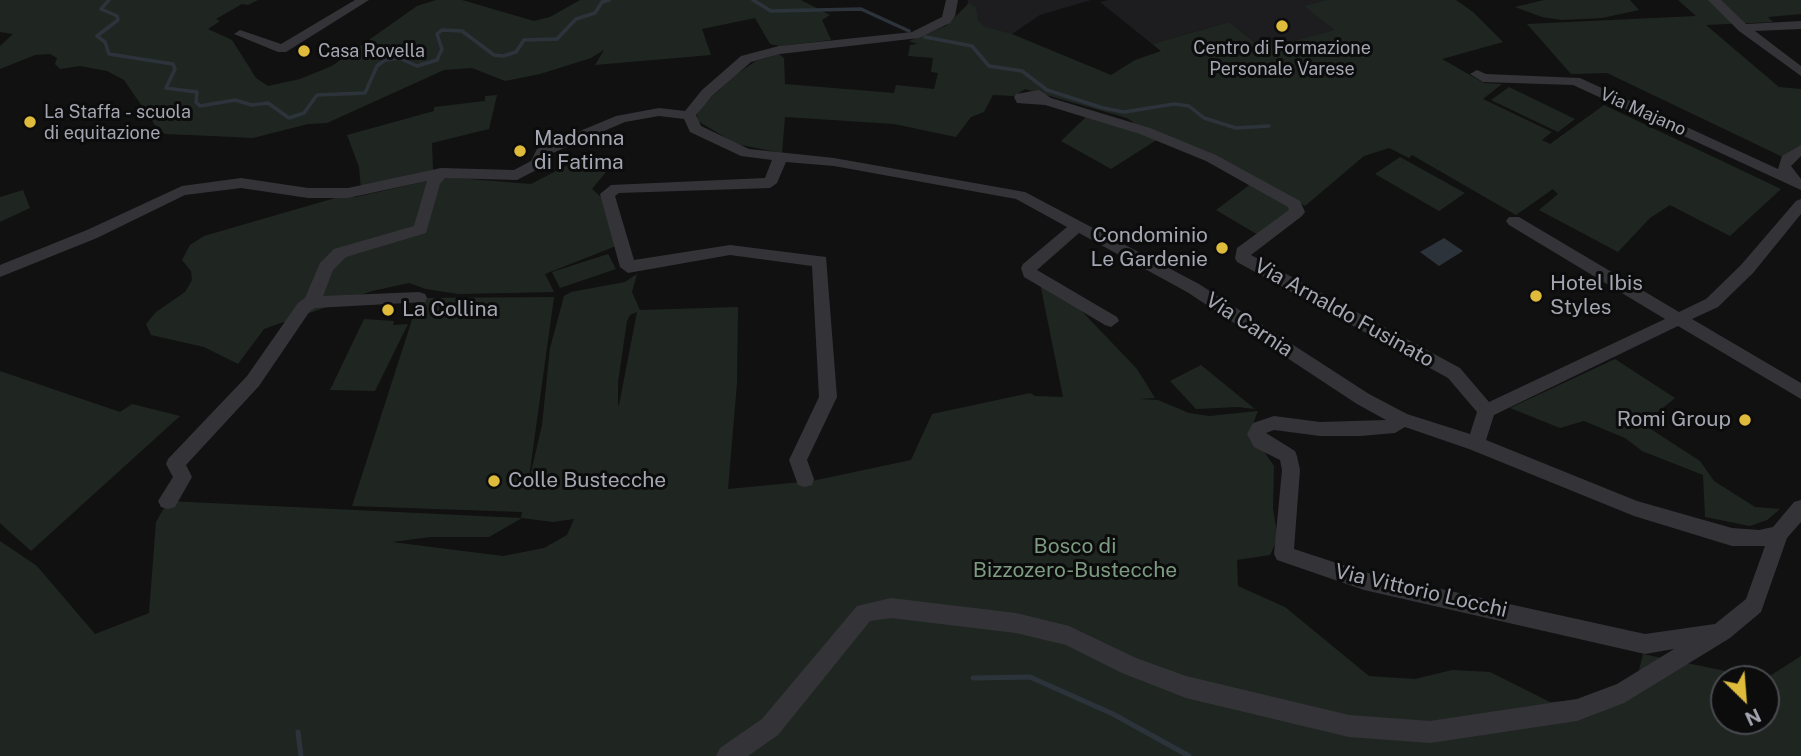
<!DOCTYPE html>
<style>
body{margin:0}
#map{position:relative;width:1801px;height:756px;overflow:hidden;background:#111112;font-family:"Public Sans",sans-serif}
canvas{display:block}
.north{position:absolute;left:1710px;top:665px;width:70px;height:70px;box-sizing:border-box;background:#0c0c0d;border:2px solid #484a4f;border-radius:50%;rotate:155deg;font-size:19px;font-weight:700;line-height:28px;text-align:center;color:#a3a6b1}
.north::after{content:'';display:block;margin:auto;width:24px;height:32px;background:#dfbb3b;clip-path:polygon(50% 0,100% 100%,50% 72%,0 100%)}
</style>
<div id="map">
<canvas width="1801" height="756"></canvas>
<div class="north">N</div>
</div>
<script>
const ctx = document.querySelector('canvas').getContext('2d');
ctx.lineJoin = 'round';
function fillPath(path, color) { ctx.fillStyle = color; ctx.fill(path, 'evenodd'); }
const toPath = rows => new Path2D(rows.map(r => 'M' + r).join(''));
function stroke(path, color, width, dash) { ctx.strokeStyle = color; ctx.lineWidth = width; ctx.lineCap = dash ? 'butt' : 'round'; ctx.setLineDash(dash || []); ctx.stroke(path); }
function label(font, color, halo, rows, align = 'center') {
  ctx.font = font + ' "Public Sans",sans-serif'; ctx.lineWidth = 6; ctx.setLineDash([]); ctx.textBaseline = 'middle'; ctx.strokeStyle = halo; ctx.fillStyle = color; for (const [text, x, y, turn = 0] of rows) {
    ctx.save(); ctx.translate(x, y); ctx.rotate((+turn || 0) * Math.PI / 180); ctx.textAlign = isNaN(turn) ? turn : align; if (halo) ctx.strokeText(text, 0, 0); ctx.fillText(text, 0, 0); ctx.restore();
  }
}
fillPath(toPath([
 [968,0,1091,0,1040,15,1012,34,990,39,965,21],
 [1108,0,1326,0,1305,6,1336,30,1263,49,1229,22,1152,44,1100,2]
]), '#1d1d1f');
fillPath(toPath([
 [0,0,258,0,248,5,242,4,216,19,220,21,208,29,232,40,256,78,268,86,300,79,332,66,417,6,436,0,462,0,534,21,550,17,580,0,801,0,830,15,822,20,831,40,780,46,770,44,755,18,702,29,711,55,595,65,604,50,591,58,540,74,505,81,472,68,444,70,327,123,308,124,253,138,212,136,165,134,155,125,124,80,107,71,80,66,60,69,55,64,57,58,50,54,35,55,0,69,0,46,13,34,0,32],
 [1326,0,1456,0,1473,12,1503,42,1442,59,1484,83,1502,84,1483,99,1552,132,1542,140,1550,144,1604,105,1781,189,1730,236,1670,205,1650,218,1618,252,1539,210,1558,194,1553,189,1516,215,1412,155,1409,158,1389,148,1364,156,1305,206,1210,153,1137,125,1127,118,1025,89,1014,96,993,95,984,112,971,117,956,137,894,124,785,117,782,153,736,144,698,121,697,113,704,104,738,73,756,61,779,54,784,58,785,84,894,93,896,85,934,89,938,73,931,72,933,58,908,56,910,45,917,44,909,41,946,26,969,3,976,7,978,21,985,27,1012,34,1111,75,1135,60,1161,51,1152,44,1229,22,1263,49,1335,30,1304,6],
 [1544,0,1630,0,1639,10,1602,18,1562,20,1542,17,1515,7],
 [1678,0,1801,0,1801,14,1768,17,1773,22,1706,25,1779,87,1801,89,1801,149,1787,159,1607,73,1571,74,1527,24,1696,16],
 [1509,87,1575,119,1558,132,1491,100],
 [497,95,489,129,432,143,433,170,361,189,359,167,347,135,434,111,434,107,485,101,485,96],
 [1087,116,1158,139,1111,169,1061,141],
 [1400,157,1465,193,1439,211,1375,174],
 [572,163,606,172,592,189,603,199,616,246,545,274,554,292,458,294,426,289,409,283,372,291,264,329,238,364,204,347,151,335,146,324,156,312,185,292,192,280,191,271,182,260,190,245,204,236,335,198,356,197,445,177,531,184],
 [1252,183,1286,202,1292,211,1260,236,1216,210],
 [23,190,30,208,0,222,0,197],
 [608,254,616,269,560,288,552,272],
 [637,274,632,292,640,310,738,307,737,383,728,489,812,481,911,460,932,414,1030,393,1035,396,1063,397,1040,283,1074,303,1137,369,1155,398,1139,399,1158,400,1189,413,1209,416,1258,411,1250,431,1274,466,1273,509,1278,538,1270,555,1237,560,1238,586,1285,607,1369,676,1415,679,1452,670,1490,672,1550,702,1589,699,1638,674,1643,654,1764,679,1724,679,1724,721,1766,721,1765,679,1801,656,1801,756,0,756,0,541,37,566,95,634,149,613,156,522,168,501,521,518,522,512,352,506,419,298,554,297,528,485,542,425,550,348,564,296,571,292,625,282],
 [637,312,619,405,618,406,618,382,627,321,630,315],
 [522,518,553,522,574,519,567,535,544,548,503,556,392,542,430,537,489,537],
 [364,319,394,321,393,325,408,324,375,391,330,390],
 [1615,359,1675,398,1643,424,1700,461,1714,481,1755,507,1780,509,1767,520,1750,526,1705,517,1703,475,1642,451,1625,438,1584,421,1560,428,1510,408],
 [1201,365,1255,409,1238,407,1196,409,1170,381],
 [0,371,120,412,132,404,180,416,31,551,0,523]
]), '#1f2621');
fillPath(toPath([
 [1444,238,1463,251,1439,266,1420,252]
]), '#2d333b');
stroke(toPath([
 [109,0,101,9,117,16,118,20,97,36,105,42,109,54,173,64,175,69,166,88,197,92,196,102,200,106,235,100,252,105,268,103,289,118,304,113,317,95,365,93,377,66,385,60,399,58,417,66,437,60,442,49,437,34,442,30,462,31,494,55,503,56,516,52,524,40,557,39,576,19,595,13,602,2,609,0],
 [753,0,771,11,861,9,909,31],
 [925,37,972,46,989,66,1022,71,1047,90,1103,108,1124,112,1174,104,1189,106,1204,118,1236,128,1269,126]
]), '#2d333b', 3.5);
stroke(toPath([
 [973,678,1030,677,1113,714,1189,756],
 [298,732,301,756]
]), '#2d333b', 5);
fillPath(toPath([
 [355,0,369,0,286,52,278,52,234,34,240,30,281,44,355,0],
 [946,0,958,0,955,16,950,23,919,38,780,54,751,62,712,96,696,115,701,126,749,149,834,158,1025,192,1199,284,1369,394,1407,414,1470,434,1477,412,1448,378,1237,262,1235,258,1237,248,1289,210,1288,207,1206,161,1140,134,1045,105,1017,103,1014,97,1016,94,1039,90,1051,98,1150,128,1216,155,1300,201,1305,212,1302,216,1251,255,1460,368,1489,402,1665,319,1509,225,1506,221,1509,217,1519,217,1679,312,1706,299,1741,265,1796,201,1801,199,1801,214,1753,273,1718,307,1692,319,1801,383,1801,399,1678,326,1494,415,1486,440,1637,501,1732,528,1759,530,1773,527,1794,502,1801,500,1801,522,1787,538,1761,612,1730,638,1624,703,1577,721,1430,743,1349,737,1186,698,1122,673,1066,645,1016,633,891,618,870,621,778,735,748,756,716,756,720,748,762,719,857,606,891,598,1016,613,1069,626,1136,658,1186,676,1349,715,1430,721,1577,699,1617,684,1674,649,1645,654,1364,590,1277,560,1274,554,1282,470,1280,460,1254,447,1247,434,1253,423,1274,416,1320,422,1386,420,1357,404,1187,292,1079,233,1037,270,1117,317,1119,321,1111,327,1105,325,1024,277,1021,268,1023,264,1067,227,1016,199,834,166,786,162,777,183,770,188,619,193,615,196,634,260,730,245,826,257,837,397,807,460,814,479,812,485,805,487,798,485,789,460,819,397,812,266,730,255,628,273,620,267,600,194,611,185,765,178,772,160,741,156,690,132,684,119,659,116,625,122,548,155,542,167,517,180,445,178,440,184,426,233,346,257,333,270,323,296,419,292,425,294,427,298,425,302,315,308,310,311,259,386,186,465,192,477,175,507,168,509,161,507,158,501,173,477,166,464,168,459,247,376,298,303,305,298,320,263,334,249,414,226,427,181,348,198,308,198,241,188,185,195,97,238,0,277,0,265,87,230,182,186,241,178,308,188,348,188,441,168,514,170,531,161,537,149,616,116,659,108,685,111,702,90,741,56,779,46,912,32,942,17,946,0],
 [1405,427,1469,449,1634,516,1732,546,1765,546,1746,599,1715,624,1645,634,1364,572,1294,549,1300,470,1297,456,1295,451,1266,433,1274,430,1320,436,1360,436,1395,433,1405,427],
 [1708,0,1721,0,1746,24,1801,21,1801,29,1755,31,1801,66,1801,76,1739,31,1708,0],
 [1477,70,1486,74,1580,78,1778,169,1782,156,1801,145,1801,156,1791,166,1801,179,1801,190,1573,85,1483,82,1470,74,1477,70]
]), '#343438');
for (const [x, y, r, color] of [
 [1282,26,7,"#dfbb3b"],
 [304,51,7,"#dfbb3b"],
 [30,122,7,"#dfbb3b"],
 [520,151,7,"#dfbb3b"],
 [1222,248,7,"#dfbb3b"],
 [1536,296,7,"#dfbb3b"],
 [388,310,7,"#dfbb3b"],
 [1745,420,7,"#dfbb3b"],
 [494,481,7,"#dfbb3b"]
]) { const dot = new Path2D(); dot.arc(x, y, r, 0, 2 * Math.PI); ctx.fillStyle = color; ctx.fill(dot); stroke(dot, '#0c0c0d', 2.5); }
label('18px', '#a3a6b1', '#0c0c0d', [
 ["Centro di Formazione",1282,48,"center"],
 ["Personale Varese",1282,69,"center"],
 ["Casa Rovella",318,51],
 ["La Staffa - scuola",44,112],
 ["di equitazione",44,133]
], 'left');
label('18px', '#a3a6b1', '#0c0c0d', [
 ["Via Majano",1643,112,24]
]);
label('21px', '#a3a6b1', '#0c0c0d', [
 ["Madonna",534,139],
 ["di Fatima",534,163],
 ["Condominio",1208,236,"right"],
 ["Le Gardenie",1208,260,"right"],
 ["Hotel Ibis",1550,284],
 ["Styles",1550,308],
 ["La Collina",402,310],
 ["Romi Group",1731,420,"right"],
 ["Colle Bustecche",508,481]
], 'left');
label('21px', '#a3a6b1', '#0c0c0d', [
 ["Via Arnaldo Fusinato",1344,313,29],
 ["Via Carnia",1249,325,33],
 ["Via Vittorio Locchi",1421,591,13]
]);
label('21px', '#7c9b81', '#0c0c0d', [
 ["Bosco di",1075,547],
 ["Bizzozero-Bustecche",1075,571]
]);
</script>
